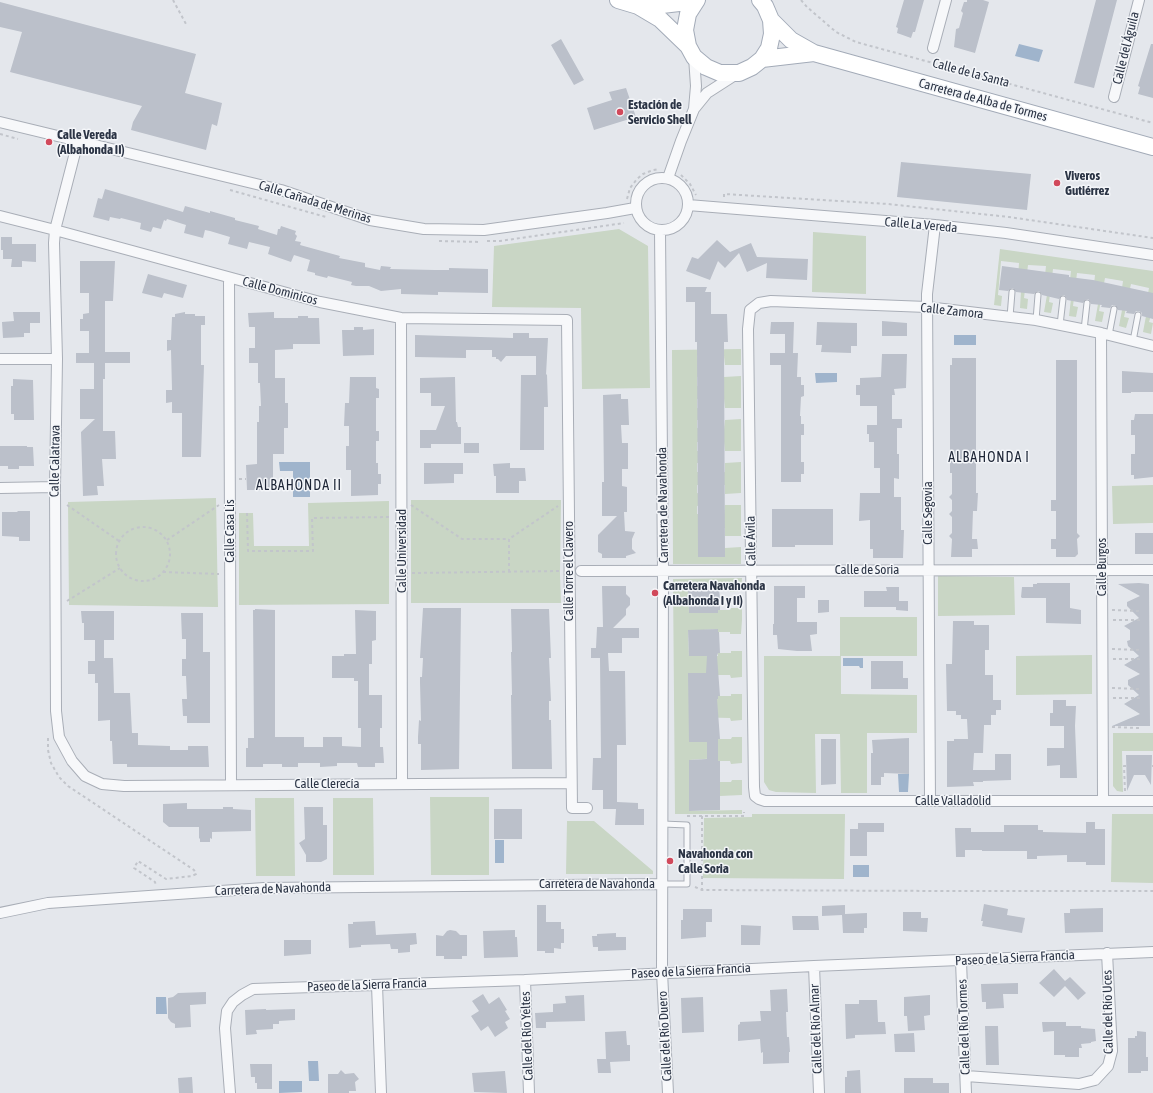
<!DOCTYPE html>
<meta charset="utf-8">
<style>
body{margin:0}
canvas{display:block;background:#e4e7ec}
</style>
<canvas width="1153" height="1093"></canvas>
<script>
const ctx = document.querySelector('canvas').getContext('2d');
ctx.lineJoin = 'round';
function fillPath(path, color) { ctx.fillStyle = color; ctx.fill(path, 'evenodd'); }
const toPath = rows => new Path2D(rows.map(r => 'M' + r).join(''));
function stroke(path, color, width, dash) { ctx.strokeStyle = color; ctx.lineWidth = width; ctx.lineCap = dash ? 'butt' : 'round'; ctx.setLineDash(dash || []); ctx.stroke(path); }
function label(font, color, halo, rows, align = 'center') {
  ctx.font = font + ' "Asap Condensed",sans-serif'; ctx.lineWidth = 3; ctx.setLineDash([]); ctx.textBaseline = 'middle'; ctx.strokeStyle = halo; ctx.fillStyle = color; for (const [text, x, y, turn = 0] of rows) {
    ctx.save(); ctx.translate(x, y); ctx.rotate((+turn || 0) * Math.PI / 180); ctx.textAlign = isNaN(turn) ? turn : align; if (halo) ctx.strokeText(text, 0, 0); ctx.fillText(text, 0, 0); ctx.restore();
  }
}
fillPath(toPath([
 [619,229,648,246,650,388,582,389,581,308,492,307,494,246],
 [813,232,866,236,866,294,812,292],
 [1000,249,1153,271,1153,308,1149,322,1153,323,1151,334,1143,332,1146,316,1144,315,1149,288,1131,284,1124,317,1129,318,1126,328,1119,326,1122,310,1119,309,1123,281,1105,278,1099,311,1104,312,1102,322,1095,321,1098,304,1092,303,1095,275,1077,273,1073,306,1078,307,1076,317,1069,316,1071,299,1068,298,1071,271,1053,269,1049,302,1053,303,1051,313,1044,312,1047,295,1043,294,1046,266,1028,265,1024,298,1028,299,1027,309,1020,308,1021,291,1017,291,1019,263,1001,261,998,295,1002,296,1001,306,994,305],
 [741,349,741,365,725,365,724,356,697,356,701,377,697,377,697,386,724,386,724,377,741,376,741,408,725,408,724,399,697,399,697,408,702,408,702,420,697,420,697,428,724,429,725,420,741,419,741,451,725,451,724,442,697,442,697,451,702,451,702,463,697,463,697,472,725,472,725,463,741,462,741,493,725,494,725,485,697,485,697,493,702,494,702,505,697,506,697,514,724,514,725,505,741,505,741,536,725,536,725,528,698,527,698,536,702,537,702,548,698,548,698,557,725,557,725,548,741,547,741,564,673,564,672,350],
 [1153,485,1153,523,1113,524,1112,486],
 [216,498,218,607,69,605,68,502],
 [411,500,561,500,560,574,561,603,411,603],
 [389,501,389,604,239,605,239,513,253,513,254,546,309,546,308,503],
 [938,576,1014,577,1015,615,938,616],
 [742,578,741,591,730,592,730,589,718,589,717,586,688,588,689,613,718,613,718,610,730,610,731,608,742,608,742,620,741,634,730,634,730,632,718,632,717,629,688,631,689,656,718,656,718,653,731,653,731,651,742,651,742,677,731,678,730,675,718,675,706,673,688,674,707,700,718,699,718,696,731,696,731,694,742,694,742,720,731,721,730,718,689,717,690,742,718,742,718,739,731,739,732,737,742,737,742,763,731,764,730,761,718,761,718,758,689,760,690,786,719,782,731,782,732,780,742,780,742,795,720,796,689,800,689,811,742,810,742,814,675,814,673,579],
 [840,617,917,617,917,656,841,656,841,694,917,695,917,733,867,733,867,793,841,793,840,734,815,734,816,793,776,792,769,790,764,782,764,656,840,656],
 [1092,655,1092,694,1016,695,1016,656],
 [1113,733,1153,733,1153,751,1122,751,1123,792,1117,791,1113,786],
 [430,797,489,797,489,875,431,875],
 [255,798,294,798,295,876,256,876],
 [333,798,373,798,374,875,333,875],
 [752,814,845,814,844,879,703,878,704,818,752,817],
 [1112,814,1153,814,1153,883,1111,882],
 [567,821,594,821,653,871,653,874,566,874]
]), '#c9d6c5');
fillPath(toPath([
 [1019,44,1043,50,1039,62,1015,56],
 [954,335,976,335,976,345,954,345],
 [815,373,837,373,837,382,816,383],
 [279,462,310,462,310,497,293,497,293,471,280,471],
 [843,658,863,658,863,668,860,668,859,666,843,666],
 [898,774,909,774,908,792,899,792],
 [495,840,504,840,504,863,495,863],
 [853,865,869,865,869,877,853,877],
 [156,997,166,997,167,1014,156,1014],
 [308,1061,318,1061,319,1081,309,1081],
 [279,1081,302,1081,302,1092,279,1093]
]), '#9fb4cc');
fillPath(toPath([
 [904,0,924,0,915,32,913,32,911,38,897,33,898,28,896,27],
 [967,0,983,0,989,2,975,53,954,47,956,29,959,28,963,13,961,11,964,2,967,2],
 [1096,0,1117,0,1094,88,1074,83],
 [0,2,196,54,185,93,222,103,217,126,212,124,206,150,131,130,133,122,142,106,10,72,22,32,0,27],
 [561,39,584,80,574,85,551,45],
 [1151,44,1153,44,1153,98,1138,94,1140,87,1138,86],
 [626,88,636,117,594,130,587,108,612,100,609,92],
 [901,162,1031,174,1027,210,897,197],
 [105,189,183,212,185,206,210,213,210,211,235,218,235,220,259,226,258,229,277,235,278,229,280,229,281,226,296,231,295,234,297,236,295,241,301,242,300,245,340,256,339,258,365,263,365,267,380,270,381,266,391,267,390,269,435,270,449,270,449,268,488,269,488,293,438,292,438,295,401,294,401,289,381,291,369,286,356,286,351,285,352,282,328,276,327,278,315,275,315,273,307,271,310,260,294,255,291,262,268,254,270,247,249,242,247,249,228,244,230,237,210,231,205,230,203,238,184,233,186,225,167,219,166,221,164,220,161,229,153,227,151,232,140,229,141,223,121,218,120,219,110,217,109,221,93,217,98,198,102,199],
 [1,237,12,237,12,244,36,244,36,262,22,261,22,267,11,267,12,259,3,259,3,250,1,250],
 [717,240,730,252,751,243,757,257,808,259,807,280,766,278,767,263,747,272,739,253,725,268,718,261,710,280,686,271,692,257,698,259],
 [80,261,115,261,113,301,105,301,105,352,130,352,130,363,105,363,105,379,103,379,103,431,115,431,116,459,102,459,104,486,97,486,98,495,83,496,81,432,95,419,80,419,80,389,94,389,94,363,76,363,76,353,89,353,89,331,80,331,80,319,83,319,83,314,89,313,89,293,80,293],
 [1002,266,1069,275,1069,277,1093,280,1153,293,1153,319,1142,316,1142,313,1139,311,1136,311,1134,314,1126,313,1127,311,1118,310,1115,305,1112,305,1110,308,1101,307,1102,305,1091,304,1090,301,1088,299,1085,300,1083,303,1067,300,1066,297,1064,295,1061,296,1059,299,1042,295,1041,293,1039,291,1036,292,1034,294,1016,292,1013,288,1010,289,1008,291,999,290],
 [148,274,187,285,183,298,164,293,162,298,142,293],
 [686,287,707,287,705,292,711,292,711,314,727,314,728,342,724,342,725,557,698,557,697,342,695,342,695,302,686,302],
 [13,312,40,312,40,323,30,323,30,333,24,333,24,337,3,338,2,322,14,321],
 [185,312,185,314,195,314,195,316,205,316,205,325,201,325,201,365,204,365,201,457,182,457,182,413,172,413,172,402,166,403,166,390,172,390,171,350,167,351,167,340,171,340,172,317,175,317,175,314],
 [274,312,274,318,298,318,298,316,308,316,308,318,319,318,320,344,293,344,293,349,275,350,275,378,285,378,285,403,288,403,288,428,284,428,284,454,273,454,273,490,247,490,246,465,257,464,257,422,259,422,259,406,261,406,260,383,258,383,258,363,249,363,249,348,255,348,255,327,249,327,248,313],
 [882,321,907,323,907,336,882,336],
 [771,322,794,322,793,353,798,353,797,377,801,377,801,385,804,385,804,396,801,397,800,416,801,416,801,424,804,424,804,435,801,435,801,462,804,462,804,474,801,474,801,482,781,482,781,365,770,365,770,353,785,353,785,334,770,334],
 [817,322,857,323,857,346,851,346,851,353,821,352,822,345,816,345],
 [354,327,363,327,363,330,374,329,374,355,343,356,342,330,354,330],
 [513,333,529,333,529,338,548,338,546,375,547,374,548,407,544,407,544,450,520,450,521,375,536,375,536,356,506,356,501,362,498,359,496,359,496,357,492,357,492,350,466,350,466,358,415,357,415,335,513,338],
 [882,354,907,354,906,388,894,389,895,395,892,395,892,419,902,419,902,428,897,428,897,454,899,454,899,479,894,478,894,497,901,497,901,530,904,530,903,558,873,558,873,549,870,549,870,520,859,521,860,493,880,493,880,468,874,468,874,442,869,442,869,434,867,434,867,425,877,425,877,406,860,406,860,395,856,395,856,385,860,385,860,378,881,377],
 [952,358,976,358,976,493,978,493,977,511,973,511,972,539,977,539,978,549,972,549,972,557,951,557,952,539,949,536,952,533,952,517,949,514,952,511,952,500,949,497,952,494,952,473,950,473,950,365,952,365],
 [1056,360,1077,360,1077,533,1080,536,1077,539,1078,554,1075,557,1056,557,1056,549,1051,549,1051,539,1056,539,1056,511,1051,511,1051,500,1056,500],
 [1122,371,1153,373,1153,392,1131,392,1131,393,1122,393],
 [350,377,376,377,376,388,379,389,379,398,376,398,376,431,379,431,379,441,376,441,376,463,378,463,378,474,381,474,381,484,378,484,378,495,351,496,351,470,346,470,346,446,349,446,349,426,344,426,345,403,349,403],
 [455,377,456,422,457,422,458,427,461,427,461,444,431,444,431,448,420,448,420,430,436,430,445,406,431,406,431,393,420,393,420,378],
 [13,379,33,380,34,420,14,420,14,414,11,414,11,386,13,386],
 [621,394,621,399,628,399,629,425,621,425,622,443,628,443,628,469,622,469,622,486,627,487,627,512,624,512,625,531,635,532,632,539,632,549,636,553,626,556,626,558,602,558,602,554,598,552,598,535,617,516,602,516,602,482,604,482,603,395],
 [1135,414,1153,414,1153,477,1134,479,1134,475,1131,475,1131,454,1135,454,1135,435,1131,435,1131,420,1134,420],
 [464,443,479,443,479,453,464,453],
 [0,446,27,446,27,447,33,447,34,466,19,466,19,469,8,469,8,466,0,466],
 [424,463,463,463,463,474,454,474,454,483,424,484],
 [510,463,510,468,525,468,526,481,519,481,519,493,496,493,496,476,494,476,493,464],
 [772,509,833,509,833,545,795,545,795,547,772,547],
 [18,511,30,511,30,541,19,541,19,537,2,536,2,512,17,512],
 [1135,533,1153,533,1153,554,1135,554],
 [1037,583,1070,583,1070,608,1081,610,1081,624,1046,623,1046,598,1022,598,1021,597,1022,587,1033,587,1033,584,1037,584],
 [1139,583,1149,584,1150,726,1112,726,1140,714,1124,704,1139,695,1128,685,1128,680,1140,674,1124,665,1139,656,1128,646,1127,641,1130,640,1130,630,1124,626,1139,618,1127,606,1127,602,1140,596,1118,584],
 [602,586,626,586,626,594,630,598,630,605,626,609,626,615,613,628,639,628,639,638,622,638,622,653,608,653,609,671,625,671,626,745,617,745,617,802,638,803,638,809,644,809,644,825,615,825,616,809,603,809,603,790,592,790,593,758,601,758,600,658,591,658,591,648,596,648,597,627,603,627],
 [717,586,718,589,719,589,720,599,720,610,718,610,718,613,689,613,688,587],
 [774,586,805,586,805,598,797,598,797,622,817,622,817,634,810,635,812,651,797,651,778,649,777,635,773,635,773,624,774,624],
 [886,587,899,587,899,601,908,601,908,611,896,610,896,607,864,607,864,591,887,591],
 [818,600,829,600,829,612,818,613],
 [423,608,461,608,459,769,421,770,421,744,418,744,418,737,419,720,421,721,420,682,420,677,422,677,423,658,420,658],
 [255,609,275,610,275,737,304,737,304,747,323,747,323,737,342,737,342,746,361,747,361,728,358,728,358,681,354,681,354,678,332,678,332,656,344,656,344,654,356,654,355,610,376,611,376,640,372,641,372,664,369,664,369,695,382,695,382,728,380,728,380,747,383,747,384,763,375,763,375,767,358,767,357,763,337,763,337,766,320,767,320,763,298,763,298,767,282,767,282,764,263,764,263,767,246,767,246,748,248,748,248,738,254,738,253,610,255,610],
 [511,609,549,609,551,658,549,658,551,701,549,701,549,720,551,720,552,769,512,769,511,695,512,695,511,652,512,652],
 [81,611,114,611,114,640,104,640,104,658,113,658,114,693,130,693,132,733,138,733,138,745,170,746,170,750,188,750,188,746,208,746,209,767,127,767,127,764,113,764,112,741,110,741,110,720,98,721,98,683,95,683,95,674,88,674,88,661,95,661,95,640,84,640,84,623,82,623],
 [181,613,203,613,203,652,210,652,210,723,187,723,187,716,183,716,182,699,187,699,186,676,182,676,182,659,186,659,186,639,182,639],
 [953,621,974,621,974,625,989,625,989,650,985,650,985,675,993,675,993,700,1001,700,1001,710,996,710,996,715,991,715,991,725,984,725,984,726,983,753,974,753,973,770,995,770,995,754,1011,754,1011,780,983,781,983,782,973,782,974,786,947,787,947,741,954,741,954,739,968,739,967,719,961,719,961,715,956,715,956,711,947,711,946,664,952,664],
 [718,629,718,632,719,632,720,653,718,653,717,656,720,696,718,696,718,699,717,699,720,739,718,739,718,761,720,761,720,810,689,811,689,760,707,759,707,742,689,742,688,673,706,673,707,656,689,656,688,630],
 [871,661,903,661,903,678,908,678,908,689,871,689],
 [1053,700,1066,700,1066,706,1076,706,1075,726,1077,778,1060,778,1060,765,1047,766,1047,748,1064,748,1064,726,1050,726,1050,713,1053,713],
 [909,738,909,774,884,773,884,777,881,777,881,785,871,785,871,753,873,753,872,740],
 [821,739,836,739,836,784,821,785],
 [1126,755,1152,755,1151,785,1145,775,1134,775,1127,791],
 [187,803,187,809,223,809,223,807,233,807,233,809,251,810,251,831,212,832,212,839,210,838,210,842,200,842,200,839,199,838,199,827,169,827,163,822,163,804],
 [304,807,323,807,323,825,327,825,327,859,321,862,306,862,306,855,299,843,305,839],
 [494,809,522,809,522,839,494,839],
 [1086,822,1095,822,1095,829,1105,829,1105,865,1086,865,1086,862,1067,862,1067,855,1037,856,1037,859,1027,859,1027,851,982,851,982,850,965,850,965,857,956,857,955,828,971,828,971,832,1004,832,1004,825,1038,825,1038,830,1043,830,1043,832,1086,833],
 [858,823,884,823,884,832,867,832,867,856,850,856,850,829,858,829],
 [984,904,1008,909,1007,915,1025,918,1022,933,982,926,983,921,981,921],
 [537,905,546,905,546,922,561,922,561,929,564,929,564,943,561,943,561,949,554,948,554,953,545,953,545,951,537,951],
 [845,905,845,914,867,913,867,928,864,928,864,933,843,933,842,915,822,916,822,906],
 [1103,908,1103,932,1065,933,1064,913,1070,913,1070,909],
 [683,909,712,909,712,922,706,922,706,937,681,939,681,920,683,920],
 [903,912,921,912,921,918,928,918,927,932,903,931],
 [792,916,818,916,819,930,793,930],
 [375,921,376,935,416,933,417,944,410,945,410,952,398,953,398,949,391,949,390,944,361,945,361,947,349,948,348,924,353,924,353,922],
 [741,925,761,926,760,945,741,945],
 [450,930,456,931,460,935,467,935,467,956,462,956,462,959,444,959,444,956,436,956,436,935,443,936,447,931],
 [515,930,515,937,517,937,518,957,484,958,483,931],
 [616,933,616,937,626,937,626,950,598,951,598,947,593,947,592,936,597,936,597,934],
 [284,940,311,940,311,954,284,956],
 [1054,969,1065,981,1070,977,1086,993,1078,1000,1065,986,1054,997,1039,983],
 [1018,983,1018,994,1003,994,1004,1008,986,1009,986,1002,982,1002,981,984],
 [787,989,788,1012,786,1012,787,1037,789,1037,790,1052,789,1052,789,1063,763,1064,763,1052,761,1053,760,1039,738,1041,738,1025,740,1024,740,1022,761,1021,760,1011,771,1011,770,990],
 [206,992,206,1004,190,1005,191,1027,175,1028,175,1024,171,1022,168,1018,168,998,173,997,178,993],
 [483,994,489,1004,499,997,507,1010,505,1011,510,1019,505,1022,508,1028,495,1037,488,1026,481,1031,471,1016,479,1011,472,1001],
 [584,995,585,1021,546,1022,546,1028,536,1028,535,1013,553,1012,553,1004,566,1003,565,996],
 [930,995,930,1015,924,1016,925,1030,908,1031,907,1016,904,1016,904,997],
 [703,997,704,1032,682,1033,681,998],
 [859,1000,877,1000,878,1022,885,1022,886,1034,855,1035,855,1038,846,1039,845,1004,859,1004],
 [266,1009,266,1010,295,1009,295,1020,279,1021,279,1024,273,1024,273,1029,256,1030,257,1034,246,1035,245,1010],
 [1042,1022,1066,1022,1066,1026,1081,1026,1081,1028,1095,1029,1096,1041,1091,1042,1091,1043,1081,1044,1082,1048,1079,1048,1079,1057,1065,1057,1065,1055,1054,1055,1054,1031,1043,1032],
 [985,1026,998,1026,999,1065,986,1065],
 [626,1031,627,1045,630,1045,630,1061,610,1062,611,1073,598,1073,597,1059,606,1059,605,1032],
 [1137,1031,1146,1032,1146,1057,1148,1057,1148,1071,1141,1071,1141,1073,1128,1073,1128,1038,1135,1038,1135,1036,1137,1036],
 [914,1033,915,1052,895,1052,894,1034],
 [250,1064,272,1064,272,1089,257,1089,257,1083,255,1083,255,1077,251,1077],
 [341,1070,345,1074,354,1073,359,1079,355,1082,356,1091,349,1091,349,1093,328,1093,328,1074,338,1074],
 [860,1070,861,1093,845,1093,845,1077,847,1077,847,1071],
 [505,1071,507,1093,474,1092,472,1073],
 [192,1077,193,1093,179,1093,178,1078],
 [904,1078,933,1078,933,1083,949,1083,949,1093,904,1093]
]), '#bbc0ca');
const lane = toPath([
 [1010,317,1012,292],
 [1036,320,1038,295],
 [1060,325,1063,299],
 [1084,330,1087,303],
 [1109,335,1114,309],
 [1133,341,1138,315],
 [663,824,687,825,687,884,663,884]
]);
const street = toPath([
 [933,48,946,0],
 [1114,97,1139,0],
 [694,109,707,93,735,75],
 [0,122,281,190,370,220,424,229,484,230,607,213,635,208],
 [78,141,55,230,54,243,57,359,55,487,56,711,59,737,72,761,85,776,102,784,124,786,571,783],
 '636 204a26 26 0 1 1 52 0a26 26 0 1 1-52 0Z',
 [668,178,681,141,694,109,696,86,694,57],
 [688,205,935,225,1006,233,1153,255],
 [0,216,55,230,320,302,401,318,567,320,572,808,587,808],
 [660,231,663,571,662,972,668,1093],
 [229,278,231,785],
 [401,318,402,784],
 [1101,333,1103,801],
 [1153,346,1101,333,1036,320,927,307,771,301,759,303,750,310,748,329,754,787,755,796,759,799,765,801,1153,801],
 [0,359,57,359],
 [0,488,55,487],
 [581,571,1153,570],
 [930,801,927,294,935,225],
 [0,913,48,903,264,888,663,884],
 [961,961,966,1093],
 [814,966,819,1093],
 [525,980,529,1093],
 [377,985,381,1093],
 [966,1076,1079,1084,1095,1080,1108,1066,1112,1051,1107,953],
 [230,1093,225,1028,227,1011,233,1002,242,995,253,989,525,980,814,966,1153,952]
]);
const primary = toPath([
 [618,0,638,6,660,19,688,46],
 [697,0,688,14,685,30,688,46,694,57,706,67,720,73,739,73,752,67,762,59,769,48,772,34,771,20,765,6,760,0],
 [638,6,662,5,696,1],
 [771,20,791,40,814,53,1153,147],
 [762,59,814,53]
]);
stroke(lane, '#a9aeb7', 7);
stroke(street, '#a9aeb7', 12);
stroke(primary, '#a3abb8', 18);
stroke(toPath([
 [173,0,186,24],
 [801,0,807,7,836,32,856,42,1153,123],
 [0,134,18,139],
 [681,175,690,184,696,195],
 [230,190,326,217],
 [724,197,724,194,888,204,1009,217,1153,238],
 [627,199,630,188,637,179,643,174,653,170,659,169],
 [439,241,481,242],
 [487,241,500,241,624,223],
 [239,479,246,479],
 [67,505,119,541],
 [411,505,462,539,509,539],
 [247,513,248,551,313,551,312,518,391,517],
 '116 554a27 27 0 1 1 54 0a27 27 0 1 1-54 0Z',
 [167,540,219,505],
 [163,572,219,574],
 [509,572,509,539,558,506],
 [412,573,560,571],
 [67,601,120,568],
 [1112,610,1139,611,1139,609],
 [1113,620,1139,620,1139,622],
 [1112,649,1139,650,1139,648],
 [1113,659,1139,659,1139,661],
 [1112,688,1139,689,1139,687],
 [1113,698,1139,698,1139,701],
 [1112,727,1139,728,1139,726],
 [48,738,48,750,51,763,59,777,68,786,194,870,196,874,192,876,166,879,138,861,134,868,155,882,156,886],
 [1152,766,1153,766],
 [1125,791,1124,766,1126,766],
 [687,816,744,816,744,812],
 [702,816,702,890],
 [695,887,702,890,949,891,1153,891]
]), '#c2c5cb', 2, [3, 3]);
stroke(lane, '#f7f8fa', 5);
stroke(street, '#f7f8fa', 10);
stroke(primary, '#fff', 16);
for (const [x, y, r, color] of [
 [620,112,4,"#d1495b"],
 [49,142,4,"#d1495b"],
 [1057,183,4,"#d1495b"],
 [655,593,4,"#d1495b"],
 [670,861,4,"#d1495b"]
]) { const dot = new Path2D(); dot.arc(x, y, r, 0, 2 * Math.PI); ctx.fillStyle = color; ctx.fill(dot); stroke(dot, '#f4f6f9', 1.5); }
label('13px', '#2b3445', '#f4f6f9', [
 ["Calle del Águila",1126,48,-76],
 ["Calle de la Santa",971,73,15],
 ["Carretera de Alba de Tormes",983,100,15],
 ["Calle Cañada de Merinas",315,202,17],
 ["Calle La Vereda",921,225,5],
 ["Calle Dominicos",280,291,15],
 ["Calle Zamora",952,311,6],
 ["Calle Calatrava",55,461,-89],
 ["Carretera de Navahonda",663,505,-91],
 ["Calle Segovia",928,513,-90],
 ["Calle Casa Lis",230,531,-90],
 ["Calle Ávila",751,541,-91],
 ["Calle Universidad",402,551,-90],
 ["Calle Burgos",1102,567,-90],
 ["Calle de Soria",867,570],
 ["Calle Torre el Clavero",569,571,-90],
 ["Calle Clerecía",327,784],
 ["Calle Valladolid",953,801],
 ["Carretera de Navahonda",597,884],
 ["Carretera de Navahonda",273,889,-2],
 ["Paseo de la Sierra Francia",1015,958,-3],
 ["Paseo de la Sierra Francia",691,971,-3],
 ["Paseo de la Sierra Francia",367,985,-2],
 ["Calle del Río Uces",1108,1012,-91],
 ["Calle del Río Tormes",964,1027,-92],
 ["Calle del Río Almar",816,1029,-92],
 ["Calle del Río Yeltes",527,1036,-92],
 ["Calle del Río Duero",665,1036,-93]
]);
label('bold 13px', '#2b3445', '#f4f6f9', [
 ["Estación de",628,105],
 ["Servicio Shell",628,120],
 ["Calle Vereda",57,135],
 ["(Albahonda II)",57,150],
 ["Viveros",1065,176],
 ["Gutiérrez",1065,191],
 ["Carretera Navahonda",663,586],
 ["(Albahonda I y II)",663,601],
 ["Navahonda con",678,854],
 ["Calle Soria",678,869]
], 'left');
ctx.letterSpacing = '1px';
label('14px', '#1d2536', '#f4f6f9', [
 ["ALBAHONDA I",989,458],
 ["ALBAHONDA II",299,486]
]);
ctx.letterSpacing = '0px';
</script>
